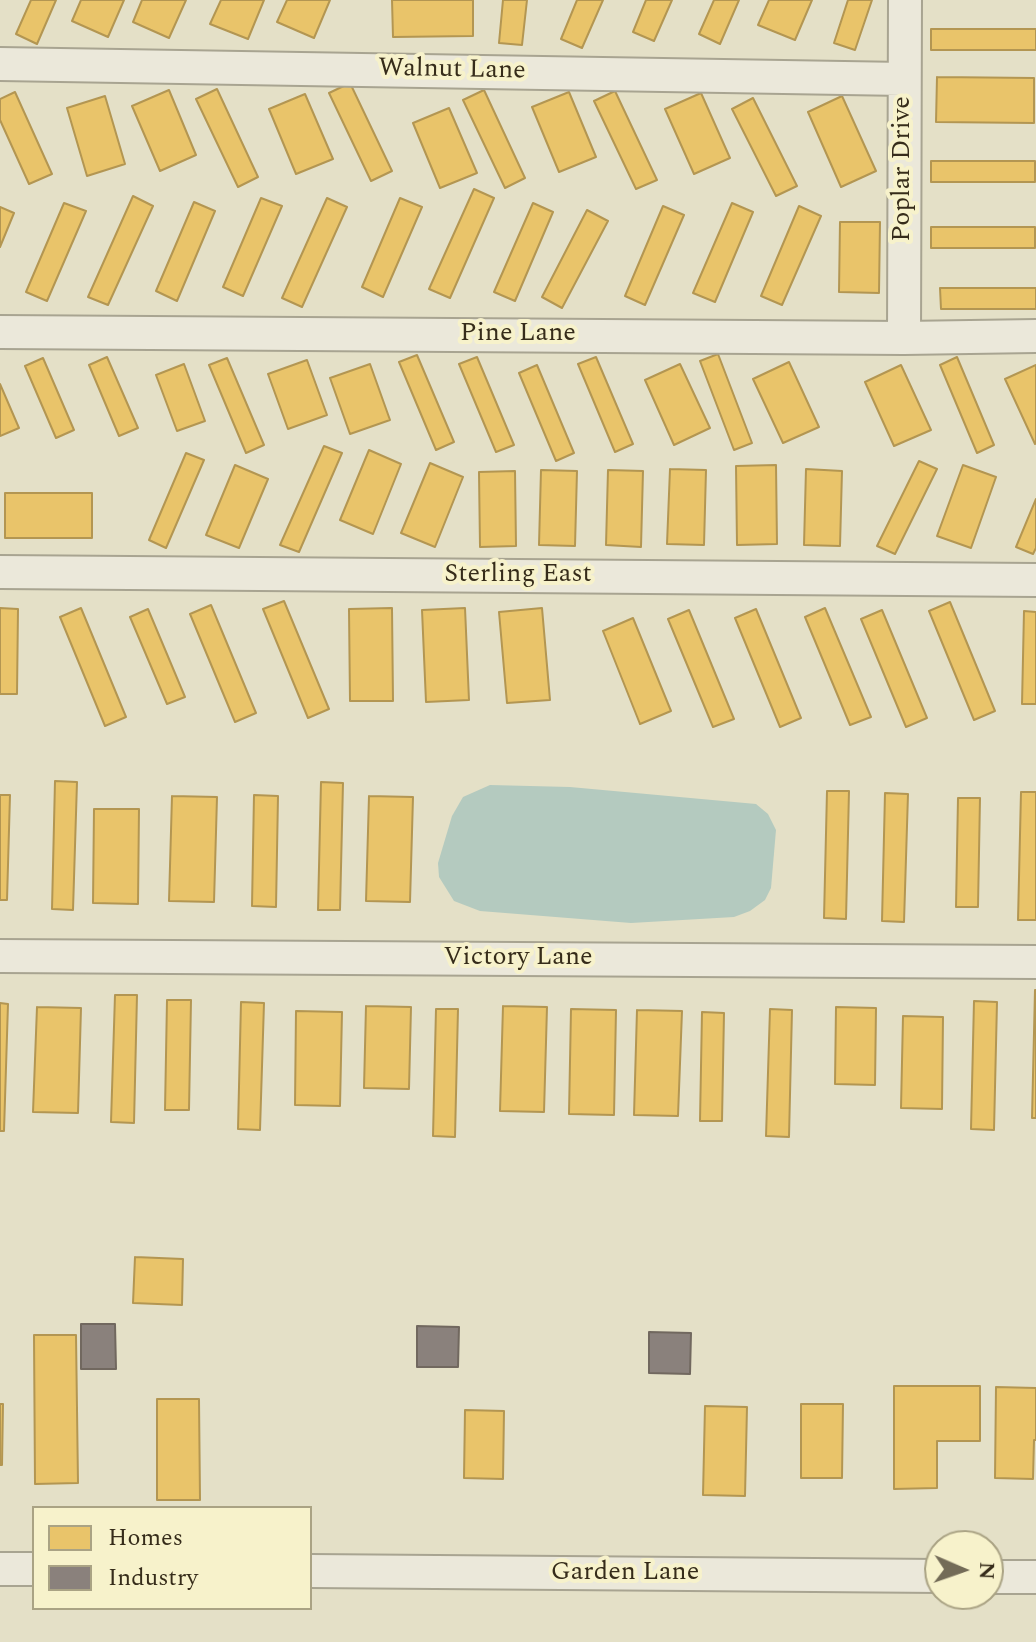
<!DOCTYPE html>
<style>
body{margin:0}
#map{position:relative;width:1036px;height:1642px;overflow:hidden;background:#e4e0c7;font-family:Spectral,serif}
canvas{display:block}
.legend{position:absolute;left:32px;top:1506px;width:280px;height:104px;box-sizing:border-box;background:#f7f2cb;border:2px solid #aaa384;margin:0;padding:10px 14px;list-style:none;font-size:24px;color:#362c1a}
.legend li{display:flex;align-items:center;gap:16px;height:40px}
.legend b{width:40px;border:2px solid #aaa384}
.north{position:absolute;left:924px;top:1530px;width:80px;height:80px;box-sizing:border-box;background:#f7f2cb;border:2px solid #aaa384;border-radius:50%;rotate:92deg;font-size:22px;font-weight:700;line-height:32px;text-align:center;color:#362c1a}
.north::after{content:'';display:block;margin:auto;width:28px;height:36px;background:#736b57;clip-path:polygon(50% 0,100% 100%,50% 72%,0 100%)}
</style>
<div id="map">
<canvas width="1036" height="1642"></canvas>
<ul class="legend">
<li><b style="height:22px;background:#e9c46a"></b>Homes</li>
<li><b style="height:22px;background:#8a817c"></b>Industry</li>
</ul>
<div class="north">N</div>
</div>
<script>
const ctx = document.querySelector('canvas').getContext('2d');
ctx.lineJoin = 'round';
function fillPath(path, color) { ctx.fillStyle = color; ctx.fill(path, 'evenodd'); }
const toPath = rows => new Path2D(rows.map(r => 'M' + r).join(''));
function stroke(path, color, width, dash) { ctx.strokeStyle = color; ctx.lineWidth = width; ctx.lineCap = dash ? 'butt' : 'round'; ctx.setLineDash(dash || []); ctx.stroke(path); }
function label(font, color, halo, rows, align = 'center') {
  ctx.font = font + ' Spectral,serif'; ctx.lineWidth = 8; ctx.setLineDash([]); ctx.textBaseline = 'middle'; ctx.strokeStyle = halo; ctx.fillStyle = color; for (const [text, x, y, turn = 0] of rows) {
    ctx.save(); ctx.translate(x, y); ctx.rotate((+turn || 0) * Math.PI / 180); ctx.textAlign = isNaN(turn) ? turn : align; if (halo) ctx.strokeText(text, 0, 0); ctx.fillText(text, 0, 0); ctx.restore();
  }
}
fillPath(toPath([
 [490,785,570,787,756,804,768,814,776,830,771,888,765,900,750,911,734,917,631,923,480,911,454,901,439,877,438,863,452,816,463,797]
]), '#b4cabf');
const homes = toPath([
 [31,0,56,0,37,44,16,34,31,0],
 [81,0,124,0,108,37,72,21,81,0],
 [142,0,186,0,169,38,133,22,142,0],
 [221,0,264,0,248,39,210,24,221,0],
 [287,0,330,0,314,38,277,22,287,0],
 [392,0,473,0,473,36,393,37,392,0],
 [503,0,527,0,522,45,499,43,503,0],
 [577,0,603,0,582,48,561,39,577,0],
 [646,0,672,0,654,41,633,32,646,0],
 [714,0,739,0,720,44,699,34,714,0],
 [769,0,812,0,795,40,758,25,769,0],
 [848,0,872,0,855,50,834,43,848,0],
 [931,29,1036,29,1036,50,931,50,931,29],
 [937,77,1034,78,1034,123,936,122,937,77],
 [350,83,392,171,371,181,329,93,350,83],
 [217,89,258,177,238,187,196,99,217,89],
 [169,90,196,155,160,171,132,106,169,90],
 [484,90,525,178,505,188,463,100,484,90],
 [615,91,657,180,636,189,594,101,615,91],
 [15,92,52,174,29,184,0,120,0,99,15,92],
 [569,92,596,157,559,172,532,107,569,92],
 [701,93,730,158,694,174,665,109,701,93],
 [305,94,333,159,296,174,269,109,305,94],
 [105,96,125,164,87,176,67,108,105,96],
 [842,96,876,171,841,187,808,112,842,96],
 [753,98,797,186,776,196,732,109,753,98],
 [449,108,477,173,440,188,413,123,449,108],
 [931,161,1035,161,1035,182,931,182,931,161],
 [474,189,494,198,450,298,429,289,474,189],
 [133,196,153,206,108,305,88,297,133,196],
 [261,198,282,206,243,296,223,287,261,198],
 [327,198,347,207,302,307,282,298,327,198],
 [400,198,422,207,383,297,362,287,400,198],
 [194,202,215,211,177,301,156,291,194,202],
 [64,203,86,211,47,301,26,292,64,203],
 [533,203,553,212,515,301,494,292,533,203],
 [732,203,753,212,715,302,693,293,732,203],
 [663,206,684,215,645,305,625,296,663,206],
 [799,206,821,216,782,305,761,296,799,206],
 [0,207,14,213,0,247,0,207],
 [587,210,608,221,562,308,542,297,587,210],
 [840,222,880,222,879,293,839,292,840,222],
 [931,227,1035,227,1035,248,931,248,931,227],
 [940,288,1036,288,1036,309,941,309,940,288],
 [718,354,752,443,734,450,700,361,718,354],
 [417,355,454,442,436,450,399,362,417,355],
 [107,357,138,428,119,436,89,365,107,357],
 [477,357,514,445,496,452,459,364,477,357],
 [596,357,633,444,615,452,578,364,596,357],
 [957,357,994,445,977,453,940,365,957,357],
 [43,358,74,430,56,438,25,366,43,358],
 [227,358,264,445,246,453,209,365,227,358],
 [307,360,327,415,288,429,268,374,307,360],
 [789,362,819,427,783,443,753,379,789,362],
 [184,364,205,421,177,431,156,375,184,364],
 [370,364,390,420,350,434,330,378,370,364],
 [680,364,710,428,674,445,645,380,680,364],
 [537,365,574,453,556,461,519,373,537,365],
 [901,365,931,430,894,446,865,382,901,365],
 [1036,365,1036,443,1035,444,1005,379,1036,365],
 [0,384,19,428,0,436,0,384],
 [324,446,342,453,299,552,280,545,324,446],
 [369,450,401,464,373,534,340,520,369,450],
 [186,453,204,460,166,548,149,540,186,453],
 [919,461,937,469,895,554,877,546,919,461],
 [430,463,463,477,435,547,401,533,430,463],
 [235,465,268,479,239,548,206,535,235,465],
 [776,465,777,544,737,545,736,466,776,465],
 [963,465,996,477,971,548,937,536,963,465],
 [670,469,706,470,704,545,667,544,670,469],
 [806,469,842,471,840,546,804,545,806,469],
 [541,470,577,471,575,546,539,545,541,470],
 [608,470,643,471,641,547,606,545,608,470],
 [515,471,516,546,480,547,479,472,515,471],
 [5,493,92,493,92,538,5,538,5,493],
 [1036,499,1036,548,1033,554,1016,547,1036,499],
 [284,601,329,709,308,718,263,609,284,601],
 [950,602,995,711,974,720,929,611,950,602],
 [211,605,256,713,235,722,190,614,211,605],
 [0,608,18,609,17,694,0,694,0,608],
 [81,608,126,717,105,726,60,617,81,608],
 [392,608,393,701,350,701,349,609,392,608],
 [465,608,469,700,426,702,422,610,465,608],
 [542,608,550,700,507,703,499,612,542,608],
 [825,608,871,717,850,725,805,617,825,608],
 [148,609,185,697,167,704,130,617,148,609],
 [756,609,801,718,780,727,735,618,756,609],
 [689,610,734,719,713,727,668,619,689,610],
 [882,610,927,718,906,727,861,619,882,610],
 [1024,611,1036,612,1036,704,1022,704,1024,611],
 [633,618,671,711,640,724,603,631,633,618],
 [55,781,77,782,73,910,52,909,55,781],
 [321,782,343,783,340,910,318,910,321,782],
 [827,791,849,791,846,919,824,918,827,791],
 [1021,792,1036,792,1036,920,1018,920,1021,792],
 [885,793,908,794,904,922,882,921,885,793],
 [0,795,10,795,7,900,0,900,0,795],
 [254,795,278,796,276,907,252,906,254,795],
 [172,796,217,797,214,902,169,901,172,796],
 [369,796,413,797,410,902,366,901,369,796],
 [958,798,980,798,978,907,956,907,958,798],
 [94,809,139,809,138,904,93,903,94,809],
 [1035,990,1036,990,1036,1118,1032,1118,1035,990],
 [115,995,137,995,134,1123,111,1122,115,995],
 [167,1000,191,1000,189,1110,165,1110,167,1000],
 [974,1001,997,1002,994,1130,971,1129,974,1001],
 [241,1002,264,1003,260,1130,238,1129,241,1002],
 [0,1003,8,1004,4,1131,0,1131,0,1003],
 [366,1006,411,1007,409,1089,364,1088,366,1006],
 [503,1006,547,1007,544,1112,500,1111,503,1006],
 [37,1007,81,1008,78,1113,33,1112,37,1007],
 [836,1007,876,1008,875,1085,835,1084,836,1007],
 [436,1009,458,1009,455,1137,433,1136,436,1009],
 [571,1009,616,1010,614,1115,569,1114,571,1009],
 [770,1009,792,1010,789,1137,766,1136,770,1009],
 [637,1010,682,1011,678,1116,634,1115,637,1010],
 [296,1011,342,1012,340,1106,295,1105,296,1011],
 [702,1012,724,1013,722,1121,700,1121,702,1012],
 [903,1016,943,1017,942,1109,901,1108,903,1016],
 [135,1257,183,1259,182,1305,133,1303,135,1257],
 [34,1335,76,1335,78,1483,35,1484,34,1335],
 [894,1386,980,1386,980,1441,937,1441,937,1488,894,1489,894,1386],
 [996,1387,1036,1388,1036,1440,1034,1440,1033,1479,995,1478,996,1387],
 [157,1399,199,1399,200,1500,157,1500,157,1399],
 [0,1404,3,1404,2,1465,0,1465,0,1404],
 [801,1404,843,1404,842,1478,801,1478,801,1404],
 [705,1406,747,1407,745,1496,703,1495,705,1406],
 [465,1410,504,1411,503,1479,464,1478,465,1410]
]);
fillPath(homes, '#e9c46a');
stroke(homes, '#b39652', 2);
const industry = toPath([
 [81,1324,115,1324,116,1369,81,1369,81,1324],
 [417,1326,459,1327,458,1367,417,1367,417,1326],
 [649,1332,691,1333,690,1374,649,1373,649,1332]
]);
fillPath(industry, '#8a817c');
stroke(industry, '#71685f', 2);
const street = toPath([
 [0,64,904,79],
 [0,332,904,338,1036,336],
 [904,338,905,0],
 [0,572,1036,580],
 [0,956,1036,962],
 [0,1569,34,1569],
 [310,1571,940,1576],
 [988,1577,1036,1577]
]);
stroke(street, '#a8a491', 36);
stroke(street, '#ebe8da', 32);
label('26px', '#362c1a', '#f7f2cb', [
 ["Walnut Lane",452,71,1],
 ["Poplar Drive",904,169,-90],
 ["Pine Lane",518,335],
 ["Sterling East",518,576],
 ["Victory Lane",518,959],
 ["Garden Lane",625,1574]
]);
</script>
